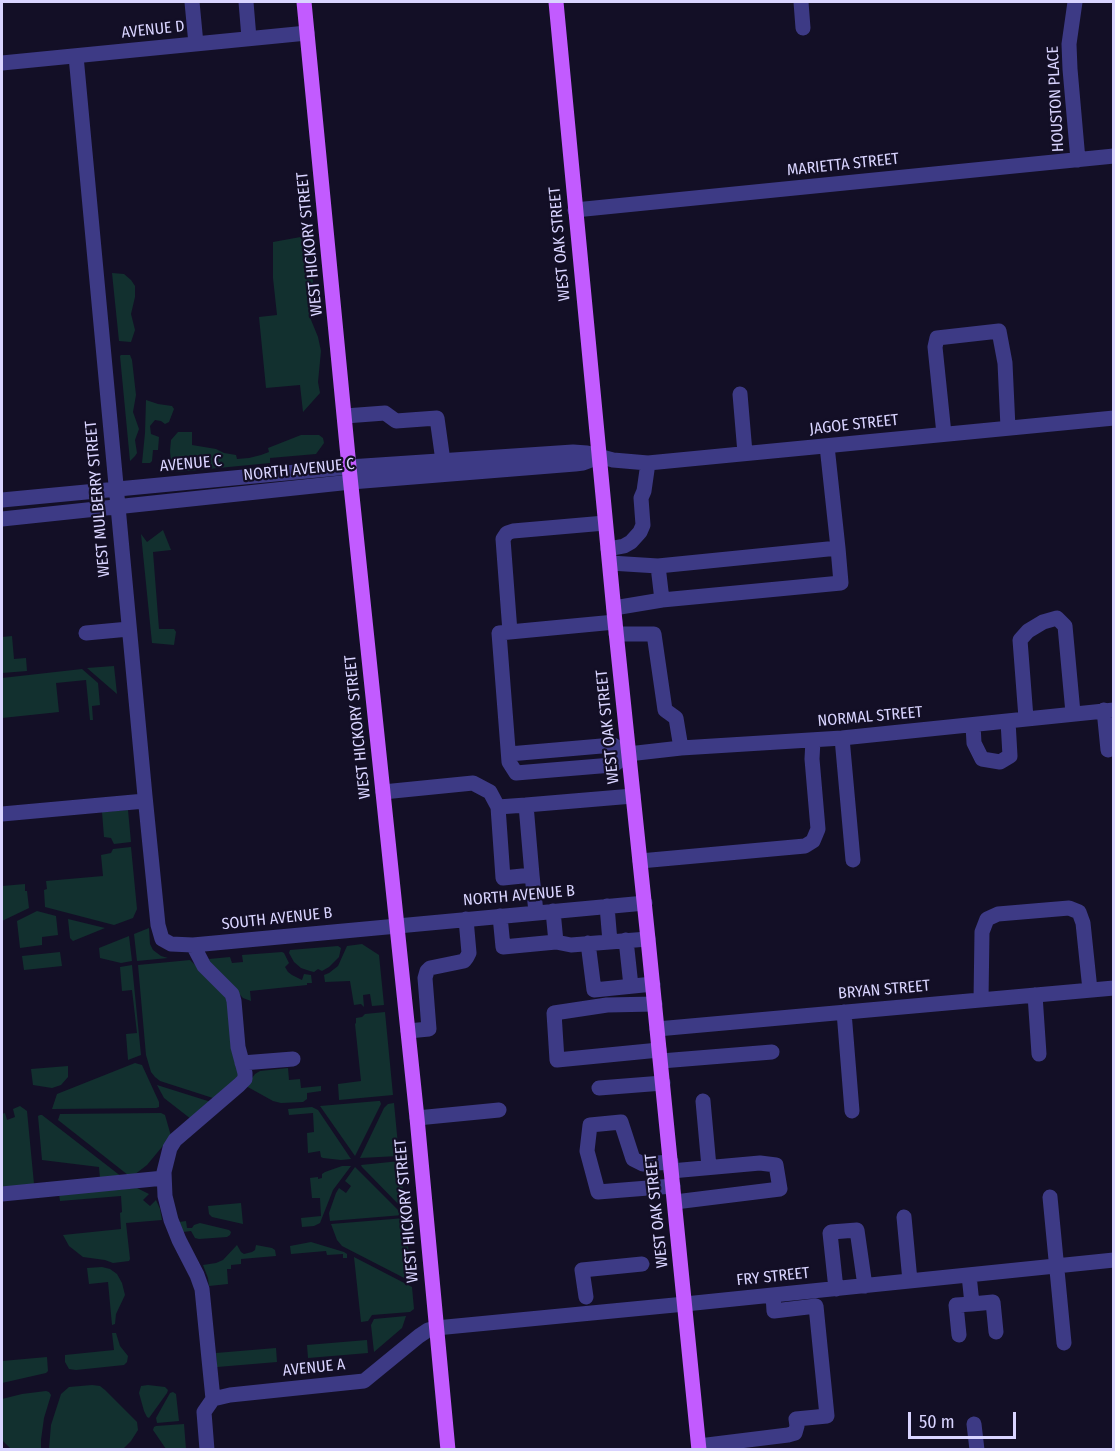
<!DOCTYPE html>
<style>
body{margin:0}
#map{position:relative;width:1115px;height:1451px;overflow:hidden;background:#130f26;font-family:"Fira Sans Condensed",sans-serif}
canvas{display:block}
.frame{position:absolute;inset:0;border:3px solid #d9d4ff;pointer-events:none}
.scale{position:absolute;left:908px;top:1412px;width:108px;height:27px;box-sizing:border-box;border:3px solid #d9d4ff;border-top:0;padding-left:8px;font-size:18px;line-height:21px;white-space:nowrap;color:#d9d4ff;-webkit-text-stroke:4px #130f26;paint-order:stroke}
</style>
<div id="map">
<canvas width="1115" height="1451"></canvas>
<div class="frame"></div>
<div class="scale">50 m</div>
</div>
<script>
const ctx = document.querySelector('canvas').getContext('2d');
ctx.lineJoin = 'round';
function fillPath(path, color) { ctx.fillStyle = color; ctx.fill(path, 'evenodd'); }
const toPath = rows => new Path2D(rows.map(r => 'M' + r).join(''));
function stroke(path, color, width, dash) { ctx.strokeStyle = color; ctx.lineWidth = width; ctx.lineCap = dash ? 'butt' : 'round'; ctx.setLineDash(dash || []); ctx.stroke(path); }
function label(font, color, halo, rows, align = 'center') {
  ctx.font = font + ' "Fira Sans Condensed",sans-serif'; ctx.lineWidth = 4.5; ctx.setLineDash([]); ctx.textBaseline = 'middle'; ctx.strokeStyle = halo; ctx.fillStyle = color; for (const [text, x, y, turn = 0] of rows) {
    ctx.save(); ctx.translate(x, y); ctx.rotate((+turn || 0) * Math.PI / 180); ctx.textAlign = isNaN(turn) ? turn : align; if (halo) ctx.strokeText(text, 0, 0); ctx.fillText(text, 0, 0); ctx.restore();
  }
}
fillPath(toPath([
 [306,236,314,288,309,315,318,337,321,351,318,382,320,393,303,412,300,385,266,388,259,317,277,315,273,278,273,242],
 [112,273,124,274,131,280,135,286,135,297,131,314,135,330,131,342,119,341],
 [121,355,130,355,132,360,136,395,133,412,139,429,135,440,137,453,135,456,130,461,120,356],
 [146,400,158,404,172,406,174,409,169,422,165,424,161,421,155,420,150,426,151,434,159,437,158,450,153,450,152,461,150,463,142,463,145,433],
 [178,432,192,432,192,445,216,449,224,453,236,455,237,459,249,458,261,455,269,452,268,448,301,435,319,435,323,438,324,443,316,454,270,458,270,463,177,472,171,462,170,451,171,440],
 [163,530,171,550,153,552,159,629,174,629,176,632,174,645,152,643,141,534,147,542],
 [12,636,14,659,26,658,27,671,2,673,2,637],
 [114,666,117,694,87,668],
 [82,669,98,683,100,705,92,706,93,720,90,720,86,680,56,683,59,712,2,718,2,678],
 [128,810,131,842,114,844,111,838,104,837,102,812],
 [131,847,137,909,133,918,114,925,45,907,44,890,47,889,46,881,103,876,101,855,111,853,113,849],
 [25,884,25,891,27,891,29,908,2,921,2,886],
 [37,911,56,916,58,935,42,937,42,945,20,948,17,921],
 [68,919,105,928,73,941,70,938],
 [149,928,150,944,153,950,161,956,168,958,137,961,134,934],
 [129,936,132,961,121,963,100,958,99,948],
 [362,944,379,955,384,1005,372,1006,370,994,363,995,364,1007,361,1004,354,1005,350,981,325,982,324,975,329,973,338,966,347,946],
 [338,946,341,948,339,957,329,967,322,971,318,969,314,972,310,971,301,968,294,962,289,953,290,950],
 [60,952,62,966,24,970,22,956],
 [282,952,284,953,289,963,285,967,288,972,292,975,302,980,304,974,311,975,312,983,307,983,307,985,250,991,251,1001,243,998,210,963,209,959,230,957,232,963,243,962,242,955],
 [190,960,226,995,240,1075,216,1099,160,1081,155,1077,151,1072,146,1055,138,965],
 [132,965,141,1055,128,1060,126,1034,137,1033,132,990,122,991,120,967],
 [385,1012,393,1095,339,1100,338,1084,361,1081,355,1024,356,1023,356,1018,362,1017,365,1014],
 [135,1063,142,1065,159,1102,159,1107,156,1108,52,1109,57,1094],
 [68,1066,68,1077,61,1085,52,1088,33,1085,31,1069],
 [288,1068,289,1080,300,1079,301,1088,321,1086,321,1091,307,1093,307,1099,303,1102,281,1103,273,1101,246,1086,255,1074,260,1071],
 [157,1085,211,1102,191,1119,164,1098],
 [378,1101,380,1101,381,1104,355,1156,320,1106],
 [394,1103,399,1156,360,1158,384,1108,388,1104],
 [20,1106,27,1111,34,1184,2,1188,2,1114,5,1113,7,1120,15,1117,13,1109],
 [312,1107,318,1110,351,1159,341,1160,323,1158,321,1157,320,1151,308,1153,307,1133,314,1132,313,1113,289,1115,288,1109],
 [161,1113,165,1115,171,1136,147,1165,134,1175,128,1175,58,1120,60,1114],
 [40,1115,42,1115,122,1177,100,1178,99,1167,42,1160,38,1116],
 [400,1161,405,1211,362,1167,361,1165],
 [342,1166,351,1166,333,1190,320,1223,314,1226,302,1227,301,1218,321,1216,320,1198,312,1198,310,1178,318,1177,318,1179,322,1178,322,1174,325,1172],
 [355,1167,403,1215,330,1221,329,1213,336,1193,339,1188,346,1193,351,1186,345,1181],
 [137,1188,149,1194,143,1200,150,1206,156,1200,160,1209,162,1220,126,1223,130,1259,129,1261,113,1263,105,1260,83,1257,69,1246,63,1235,121,1229,120,1213,122,1212,121,1196,60,1201,59,1194],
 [241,1203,243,1224,212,1217,209,1214,208,1206],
 [405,1218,412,1282,342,1246,337,1240,331,1224],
 [186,1221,187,1228,192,1228,194,1225,200,1223,225,1229,229,1230,231,1232,230,1235,227,1237,199,1239,195,1238,191,1231,183,1232,179,1222],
 [311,1242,344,1252,347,1254,347,1258,343,1258,343,1254,327,1255,326,1251,291,1254,290,1246],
 [237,1245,241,1252,244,1254,252,1252,255,1250,256,1245,272,1248,275,1250,276,1256,241,1259,241,1264,231,1265,231,1269,227,1269,228,1284,209,1286,208,1278,203,1265,216,1263,223,1260],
 [354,1257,412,1287,414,1309,410,1312,372,1315,368,1321,361,1322],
 [102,1267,110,1269,117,1274,122,1283,125,1295,116,1314,115,1324,112,1325,108,1282,89,1284,87,1268],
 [406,1316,402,1328,374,1352,371,1325,374,1319],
 [112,1333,116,1333,120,1346,128,1356,127,1362,124,1365,76,1370,69,1369,65,1362,65,1355,114,1350],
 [367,1340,368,1353,308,1358,307,1345],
 [276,1348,277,1362,217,1367,216,1353],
 [47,1357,48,1371,46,1373,2,1383,2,1361],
 [92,1385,100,1386,105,1390,137,1422,138,1430,131,1441,123,1449,49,1449,51,1425,61,1394,69,1387],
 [148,1385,165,1387,168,1390,167,1393,149,1418,147,1417,144,1411,139,1393,141,1386],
 [46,1391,49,1392,51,1395,44,1418,41,1440,41,1449,11,1449,2,1440,2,1399,22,1394],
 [173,1392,176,1394,179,1421,157,1423,156,1418,170,1393],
 [184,1424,186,1449,166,1449,153,1430,154,1427,156,1426]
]), '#12302f');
stroke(toPath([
 [192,2,196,44],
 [246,2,249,38],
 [801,2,803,28],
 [1075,2,1069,44,1070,69,1078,160],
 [76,56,145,796,158,925,162,939,171,944,193,945,645,903],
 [2,63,307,33],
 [575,210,1114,156],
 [740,394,745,453],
 [345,416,385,413,396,421,437,418,443,461],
 [944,434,935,347,937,338,999,331,1005,363,1008,428],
 [827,446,838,548],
 [2,500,349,467,573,452,587,453,613,460,648,463,1114,418],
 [2,519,351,482,575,464,583,463,599,457],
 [608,549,624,546,631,542,640,532,643,525,641,498,644,491,648,463],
 [610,563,658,566,838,548,841,583,662,600,614,608],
 [658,566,662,600],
 [615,622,499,633,509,762,516,773,612,765,615,764,628,754],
 [510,632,503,539,507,533,513,531,605,523],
 [86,633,129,629],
 [616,634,654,634,665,710,676,718,681,748],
 [1104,710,1108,750],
 [1026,718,1020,640,1028,631,1043,622,1057,618,1065,626,1073,713],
 [973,725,974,743,982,759,1000,762,1010,756,1008,721],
 [842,738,853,860],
 [509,754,613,745,628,754],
 [628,754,681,748,842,738,1114,710],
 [383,792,473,783,490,792,498,807,503,878,532,875,536,912],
 [526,805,633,796],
 [498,807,526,805,532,875],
 [2,814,145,801],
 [640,861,805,846,813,841,818,829,812,759,813,740],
 [607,906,610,942],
 [553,911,556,942,571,945,648,939],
 [500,916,503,947,556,942],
 [626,940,631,986],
 [588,943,594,990,653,984],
 [193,945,204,966,232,994,234,1001,238,1047,245,1073,245,1079,239,1085,175,1140,170,1148,164,1172,165,1196,171,1220,179,1240,197,1275,202,1289,213,1399],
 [1035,995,1039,1054],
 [981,1000,982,932,987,919,998,914,1069,908,1079,912,1083,923,1090,990],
 [655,1004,607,1005,554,1013,557,1060,659,1050],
 [844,1012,852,1111],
 [657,1029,1114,988],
 [408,1031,429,1029,425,978,427,971,430,968,464,961,467,957,469,953,466,919],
 [661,1061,772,1052],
 [242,1063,293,1059],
 [599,1088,663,1083],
 [703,1101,709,1167],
 [417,1118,499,1110],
 [671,1162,643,1164,633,1159,621,1122,590,1125,587,1151,598,1192,673,1186],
 [671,1171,760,1163,776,1165,780,1189,675,1202],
 [2,1194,164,1178],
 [1050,1197,1064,1343],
 [904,1217,910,1281],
 [969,1275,972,1304,993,1302,996,1332],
 [836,1289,830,1233,831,1232,857,1230,865,1286],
 [586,1297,582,1270,642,1264],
 [959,1335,956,1305,972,1304],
 [213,1399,230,1395,364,1381,419,1336,428,1330,436,1328,685,1304,1114,1260],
 [974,1424,977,1450],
 [699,1446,788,1435,795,1433,797,1426,796,1419,827,1416,816,1306,774,1311,773,1295],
 [207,1450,204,1412,213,1399]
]), '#3d3a85', 15);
stroke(toPath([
 [304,2,349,467,417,1118,448,1450],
 [556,2,615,622,648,939,699,1450]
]), '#c25bff', 15);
label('16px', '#d9d4ff', '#130f26', [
 ["AVENUE D",153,30,-6],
 ["HOUSTON PLACE",1056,99,-93],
 ["MARIETTA STREET",843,165,-6],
 ["WEST HICKORY STREET",310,244,-96],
 ["WEST OAK STREET",560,244,-95],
 ["JAGOE STREET",854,425,-6],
 ["AVENUE C",191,464,-5],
 ["NORTH AVENUE C",299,470,-6],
 ["WEST MULBERRY STREET",98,499,-95],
 ["NORMAL STREET",870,717,-5],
 ["WEST HICKORY STREET",358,727,-96],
 ["WEST OAK STREET",608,727,-96],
 ["NORTH AVENUE B",519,896,-5],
 ["SOUTH AVENUE B",277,919,-6],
 ["BRYAN STREET",884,990,-5],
 ["WEST HICKORY STREET",407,1211,-95],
 ["WEST OAK STREET",657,1211,-96],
 ["FRY STREET",773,1277,-6],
 ["AVENUE A",314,1368,-6]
]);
</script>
